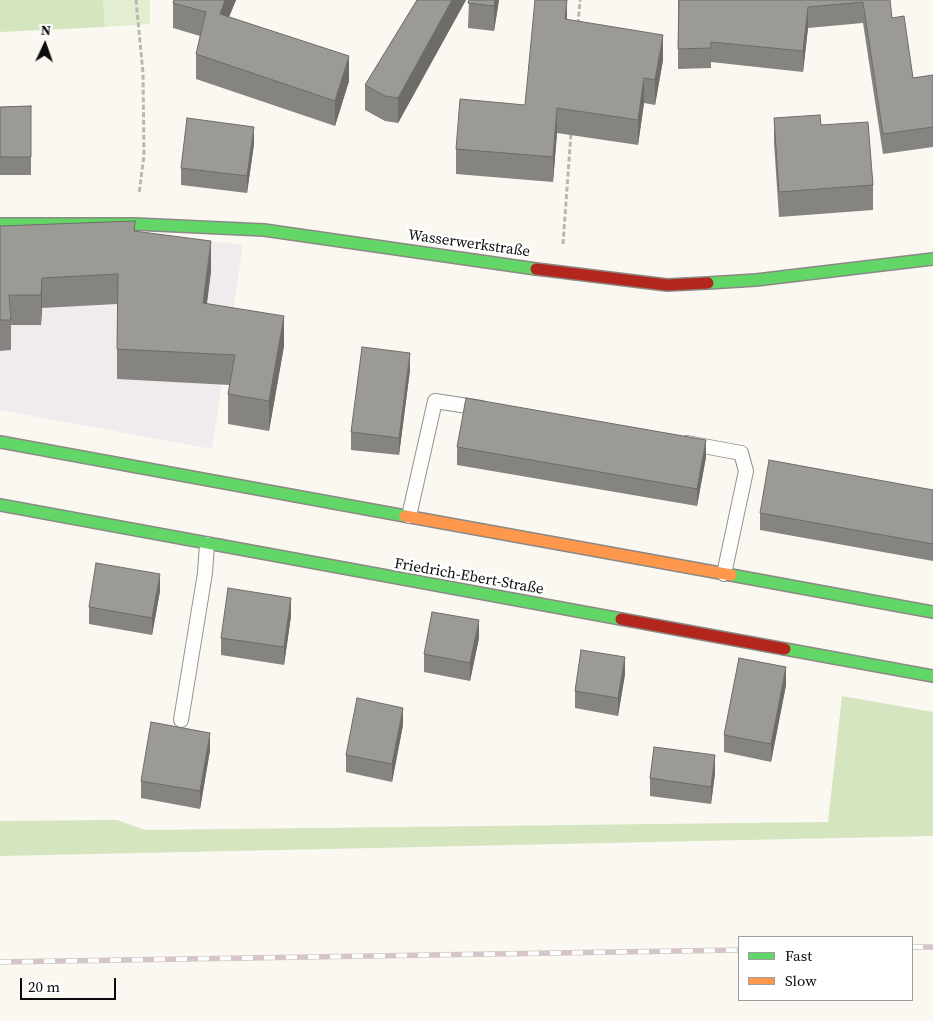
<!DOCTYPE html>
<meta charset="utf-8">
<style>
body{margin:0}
#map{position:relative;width:933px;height:1021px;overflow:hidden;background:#faf8f0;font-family:"Source Serif 4",serif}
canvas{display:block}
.legend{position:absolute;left:738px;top:936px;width:175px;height:65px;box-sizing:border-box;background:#fff;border:1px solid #9e9e9e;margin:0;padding:6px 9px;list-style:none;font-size:15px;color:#0c0c0c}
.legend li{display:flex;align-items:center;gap:10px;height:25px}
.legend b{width:25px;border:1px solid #9e9e9e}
.north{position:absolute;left:20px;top:20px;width:50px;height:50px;-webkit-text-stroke:4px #fff;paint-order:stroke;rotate:3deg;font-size:14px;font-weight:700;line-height:20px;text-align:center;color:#0c0c0c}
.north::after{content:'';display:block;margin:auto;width:18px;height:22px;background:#0c0c0c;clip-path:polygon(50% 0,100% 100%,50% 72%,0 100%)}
.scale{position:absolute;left:20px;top:978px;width:96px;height:22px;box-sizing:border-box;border:2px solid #0c0c0c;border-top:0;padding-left:6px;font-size:15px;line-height:18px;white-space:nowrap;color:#0c0c0c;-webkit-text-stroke:4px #fff;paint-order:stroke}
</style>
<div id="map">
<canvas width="933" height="1021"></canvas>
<ul class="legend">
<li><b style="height:6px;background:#63d668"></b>Fast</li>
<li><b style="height:6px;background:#ff974d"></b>Slow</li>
</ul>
<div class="north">N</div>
<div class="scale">20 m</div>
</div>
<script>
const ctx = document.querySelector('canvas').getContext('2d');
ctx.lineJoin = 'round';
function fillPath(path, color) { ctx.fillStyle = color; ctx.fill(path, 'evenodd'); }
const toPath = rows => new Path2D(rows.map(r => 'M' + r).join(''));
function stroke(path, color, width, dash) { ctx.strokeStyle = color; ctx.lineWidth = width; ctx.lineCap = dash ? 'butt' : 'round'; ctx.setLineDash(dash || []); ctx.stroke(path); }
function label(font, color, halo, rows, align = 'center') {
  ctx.font = font + ' "Source Serif 4",serif'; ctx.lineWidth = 5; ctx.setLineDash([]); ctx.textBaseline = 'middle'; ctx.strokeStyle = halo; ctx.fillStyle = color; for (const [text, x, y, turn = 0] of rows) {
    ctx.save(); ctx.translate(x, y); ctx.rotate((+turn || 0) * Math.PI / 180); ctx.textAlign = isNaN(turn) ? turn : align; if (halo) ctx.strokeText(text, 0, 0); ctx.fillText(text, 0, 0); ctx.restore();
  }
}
fillPath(toPath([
 [0,235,135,237,243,244,212,449,0,410]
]), '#f1ebed');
fillPath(toPath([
 [103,0,150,0,150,24,105,27]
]), '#e3eed1');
fillPath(toPath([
 [0,0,103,0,105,27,0,32],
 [842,696,933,712,933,836,0,856,0,821,117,820,145,830,828,822]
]), '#d4e5c0');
const lane = toPath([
 [687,443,741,453,746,471,724,574],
 [409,516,435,401,481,408],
 [181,720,205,573,207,544]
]);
const fast = toPath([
 [0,224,135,224,264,230,536,269],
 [708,283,756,280,933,259],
 [0,442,405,516],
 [0,505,621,619],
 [731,575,933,612],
 [785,649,933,676]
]);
const slow = toPath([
 [405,516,731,575]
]);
const jam = toPath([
 [536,269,667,285,708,283],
 [621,619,785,649]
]);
stroke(lane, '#93928f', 16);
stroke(fast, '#8a8985', 14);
stroke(slow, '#8a8985', 14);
stroke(jam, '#8a8985', 14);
stroke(toPath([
 [136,0,143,73,144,155,139,194],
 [578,24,580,0],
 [563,244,571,133]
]), '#b7b7b5', 3, [5, 2.5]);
stroke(lane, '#fefefd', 14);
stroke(fast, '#63d668', 11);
stroke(slow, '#ff974d', 11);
stroke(jam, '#b3261e', 11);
const rail = toPath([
 [912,947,933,947],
 [0,962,739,950]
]);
stroke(rail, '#d5c5c6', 5.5);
stroke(rail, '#fff', 4, [11]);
fillPath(toPath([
 [174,0,236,0,229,17,349,81,335,126,196,79,196,54,200,36,173,28,173,3],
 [417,0,466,0,398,123,385,121,365,110,365,85],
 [469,0,499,0,494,31,468,28],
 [678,0,890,0,892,18,913,78,933,75,933,147,883,154,863,23,808,28,803,72,711,62,711,68,678,69],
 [567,20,663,60,655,105,644,103,638,145,557,133,553,182,456,174,456,149,525,105],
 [31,106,31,175,0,175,0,107],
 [774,118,821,125,873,185,873,210,779,217,774,143],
 [254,144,247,193,181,185,181,168],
 [0,226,135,231,211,271,207,303,284,346,269,431,228,424,228,394,230,385,117,379,117,304,42,308,41,325,11,325,11,350,0,351],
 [410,370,399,455,351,450,351,432],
 [457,447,706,457,697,506,457,465],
 [933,490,933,561,760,530,760,513],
 [160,591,152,635,89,624,89,607],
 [291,616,284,665,221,655,221,638],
 [479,638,470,681,424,672,424,654],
 [625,674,618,716,575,708,575,691],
 [786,685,771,762,724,752,724,735],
 [403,725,392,782,346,772,346,755],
 [210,750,200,809,141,798,141,781],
 [715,773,711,804,650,796,650,778]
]), '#868481');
fillPath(toPath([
 [225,0,236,0,220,39,220,14],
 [452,0,466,0,398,123,398,98],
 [495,0,499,0,494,31,494,6],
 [567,0,567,21,565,19],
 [808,7,808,28,803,72,803,51],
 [663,35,663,60,655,105,655,80],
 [349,56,349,81,335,126,335,101],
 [644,78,644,103,638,145,638,120],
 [557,108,557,133,553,182,553,157],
 [254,127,254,144,247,193,247,176],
 [211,241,211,271,203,333,203,303],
 [42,278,42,308,41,325,41,295],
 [284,316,284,346,269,431,269,401],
 [410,353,410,370,399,455,399,438],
 [706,440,706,457,697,506,697,489],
 [160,574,160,591,152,635,152,618],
 [291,598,291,616,284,665,284,647],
 [479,620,479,638,470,681,470,663],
 [625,657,625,674,618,716,618,698],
 [786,667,786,685,771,762,771,744],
 [403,708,403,725,392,782,392,764],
 [210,733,210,750,200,809,200,791],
 [715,755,715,773,711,804,711,787]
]), '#6d6c69');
const building = toPath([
 [174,0,225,0,220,14,349,56,335,101,196,54,206,12,173,3,174,0],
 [417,0,452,0,398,98,385,96,365,85,417,0],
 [469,0,495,0,494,6,468,3,469,0],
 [535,0,567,0,565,19,663,35,655,80,644,78,638,120,557,108,553,157,456,149,460,99,525,105,535,0],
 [679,0,890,0,892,18,904,16,913,78,933,75,933,127,883,134,863,2,808,7,803,51,711,42,711,48,678,49,679,0],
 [31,106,31,157,0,157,0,107,31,106],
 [820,115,821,125,868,122,873,185,779,192,774,118,820,115],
 [187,118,254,127,247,176,181,168,187,118],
 [135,221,134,231,211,241,203,303,284,316,269,401,228,394,235,355,117,349,118,274,42,278,41,295,9,295,11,320,0,320,0,226,135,221],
 [362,347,410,353,399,438,351,432,362,347],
 [466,398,706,440,697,489,457,447,466,398],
 [769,460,933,490,933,544,760,513,769,460],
 [96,563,160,574,152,618,89,607,96,563],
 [228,588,291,598,284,647,221,638,228,588],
 [432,612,479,620,470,663,424,654,432,612],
 [581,650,625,657,618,698,575,691,581,650],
 [739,658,786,667,771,744,724,735,739,658],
 [357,698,403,708,392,764,346,755,357,698],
 [151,722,210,733,200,791,141,781,151,722],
 [654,747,715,755,711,787,650,778,654,747]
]);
fillPath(building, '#9c9a96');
stroke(building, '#6d6c69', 1);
label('15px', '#0c0c0c', '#fff', [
 ["Wasserwerkstraße",469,244,8],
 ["Friedrich-Ebert-Straße",469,577,10]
]);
</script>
